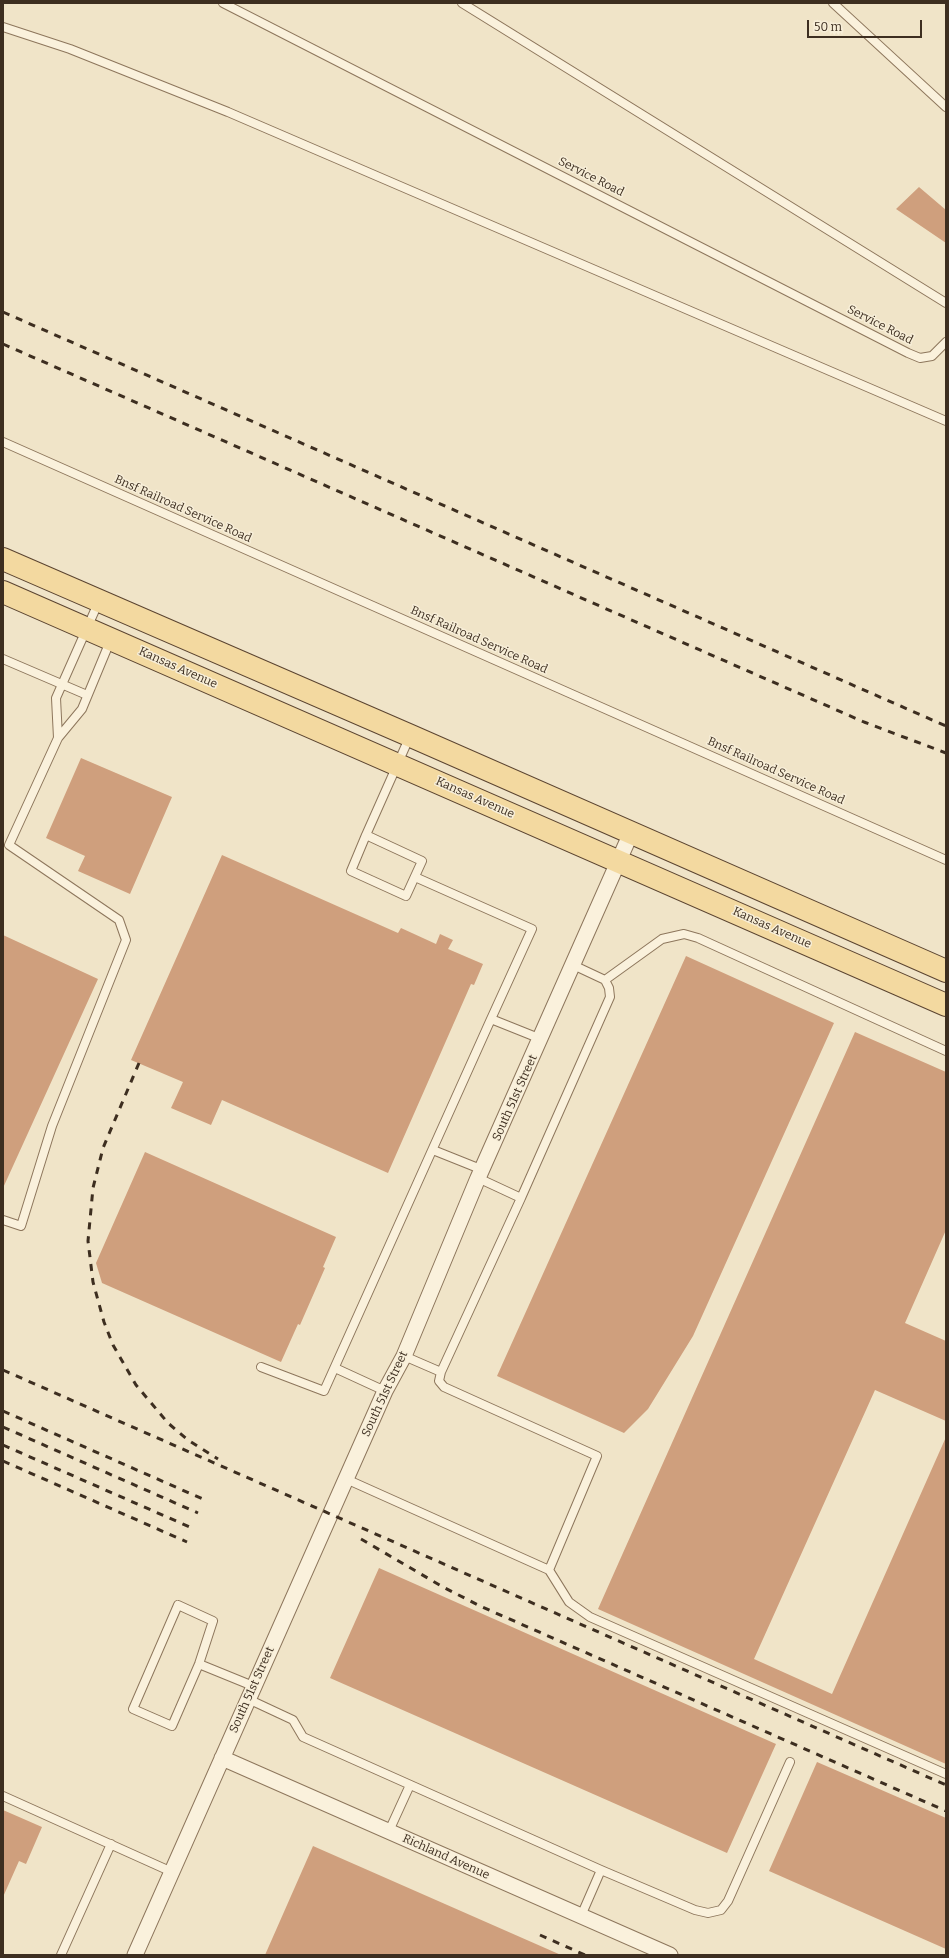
<!DOCTYPE html>
<style>
body{margin:0}
#map{position:relative;width:949px;height:1958px;overflow:hidden;background:#f0e4c8;font-family:Bitter,serif}
canvas{display:block}
.frame{position:absolute;inset:0;border:4px solid #3d2e20;pointer-events:none}
.scale{position:absolute;left:807px;top:20px;width:115px;height:18px;box-sizing:border-box;border:2px solid #3d2e20;border-top:0;padding-left:5px;font-size:12px;line-height:14px;white-space:nowrap;color:#3d2e20;-webkit-text-stroke:3px #f7eed8;paint-order:stroke}
</style>
<div id="map">
<canvas width="949" height="1958"></canvas>
<div class="frame"></div>
<div class="scale">50 m</div>
</div>
<script>
const ctx = document.querySelector('canvas').getContext('2d');
ctx.lineJoin = 'round';
function fillPath(path, color) { ctx.fillStyle = color; ctx.fill(path, 'evenodd'); }
const toPath = rows => new Path2D(rows.map(r => 'M' + r).join(''));
function stroke(path, color, width, dash) { ctx.strokeStyle = color; ctx.lineWidth = width; ctx.lineCap = dash ? 'butt' : 'round'; ctx.setLineDash(dash || []); ctx.stroke(path); }
function label(font, color, halo, rows, align = 'center') {
  ctx.font = font + ' Bitter,serif'; ctx.lineWidth = 3; ctx.setLineDash([]); ctx.textBaseline = 'middle'; ctx.strokeStyle = halo; ctx.fillStyle = color; for (const [text, x, y, turn = 0] of rows) {
    ctx.save(); ctx.translate(x, y); ctx.rotate((+turn || 0) * Math.PI / 180); ctx.textAlign = isNaN(turn) ? turn : align; if (halo) ctx.strokeText(text, 0, 0); ctx.fillText(text, 0, 0); ctx.restore();
  }
}
fillPath(toPath([
 [919,187,946,210,946,243,896,209],
 [81,758,172,797,130,894,78,871,85,856,46,838],
 [222,855,398,933,401,928,436,944,440,934,453,940,448,949,483,964,474,985,471,984,388,1173,222,1100,211,1125,171,1108,183,1082,131,1060],
 [3,935,98,979,3,1188],
 [686,956,834,1023,693,1336,648,1409,624,1433,497,1376],
 [855,1032,946,1072,946,1230,905,1323,946,1341,946,1421,875,1390,754,1659,832,1694,946,1437,946,1764,598,1609],
 [145,1152,336,1237,323,1267,325,1268,300,1325,298,1324,281,1362,102,1283,96,1263],
 [379,1568,776,1744,727,1853,330,1678],
 [817,1762,946,1818,946,1949,769,1871],
 [3,1810,42,1827,26,1864,19,1861,3,1897],
 [313,1846,561,1955,265,1955]
]), '#cf9f7d');
const lane = toPath([
 [223,3,908,353,920,358,932,356,946,342],
 [462,3,946,303],
 [833,3,946,107],
 [3,27,70,49,228,112,946,421],
 [3,442,946,860],
 [3,659,87,695],
 [58,738,56,698,99,601],
 [366,835,422,861,406,896,351,871,366,835,410,736],
 [415,877,532,929,491,1019,541,1039],
 [605,980,662,939,684,934,698,938,946,1051],
 [433,1150,483,1170],
 [478,1178,521,1198,610,997,609,988,605,980,573,965],
 [3,1220,21,1226,52,1126,126,940,119,920,9,845,58,738,82,709,111,639],
 [261,1367,324,1391,491,1019],
 [335,1368,385,1391],
 [441,1372,521,1198],
 [346,1479,549,1570,597,1456,444,1387,439,1381,441,1372,404,1356],
 [549,1570,569,1602,590,1617,946,1774],
 [178,1605,213,1621,199,1664,172,1726,133,1709,178,1605],
 [199,1664,253,1686],
 [248,1699,293,1720,303,1737,601,1870,695,1910,708,1913,721,1910,728,1901,790,1762],
 [3,1796,172,1872],
 [389,1831,410,1785],
 [581,1916,601,1870],
 [61,1955,111,1844]
]);
const street = toPath([
 [222,1758,670,1955],
 [135,1955,385,1391,404,1356,478,1178,631,833]
]);
const primary = toPath([
 [3,559,411,736,946,971],
 [3,592,946,1005]
]);
stroke(lane, '#8d765c', 10);
stroke(street, '#8d765c', 17);
stroke(primary, '#5b4430', 24);
stroke(lane, '#faf1dc', 8);
stroke(street, '#faf1dc', 15);
stroke(primary, '#f3d9a0', 22);
stroke(toPath([
 [3,312,946,726],
 [3,344,864,722,946,753],
 [139,1063,103,1148,93,1188,88,1241,93,1282,104,1322,113,1345,136,1385,168,1423,188,1440,218,1459],
 [3,1370,946,1785],
 [3,1411,205,1500],
 [3,1427,198,1513],
 [3,1445,192,1528],
 [3,1461,187,1542],
 [361,1539,443,1587,480,1606,946,1811],
 [540,1935,585,1955]
]), '#3d2e20', 3, [7, 7]);
label('12px', '#3d2e20', '#f7eed8', [
 ["Service Road",591,177,27],
 ["Service Road",880,325,27],
 ["Bnsf Railroad Service Road",183,509,24],
 ["Bnsf Railroad Service Road",479,640,24],
 ["Kansas Avenue",178,668,24],
 ["Bnsf Railroad Service Road",776,771,24],
 ["Kansas Avenue",475,798,24],
 ["Kansas Avenue",772,928,24],
 ["South 51st Street",515,1098,-66],
 ["South 51st Street",385,1394,-65],
 ["South 51st Street",252,1690,-66],
 ["Richland Avenue",446,1857,24]
]);
</script>
